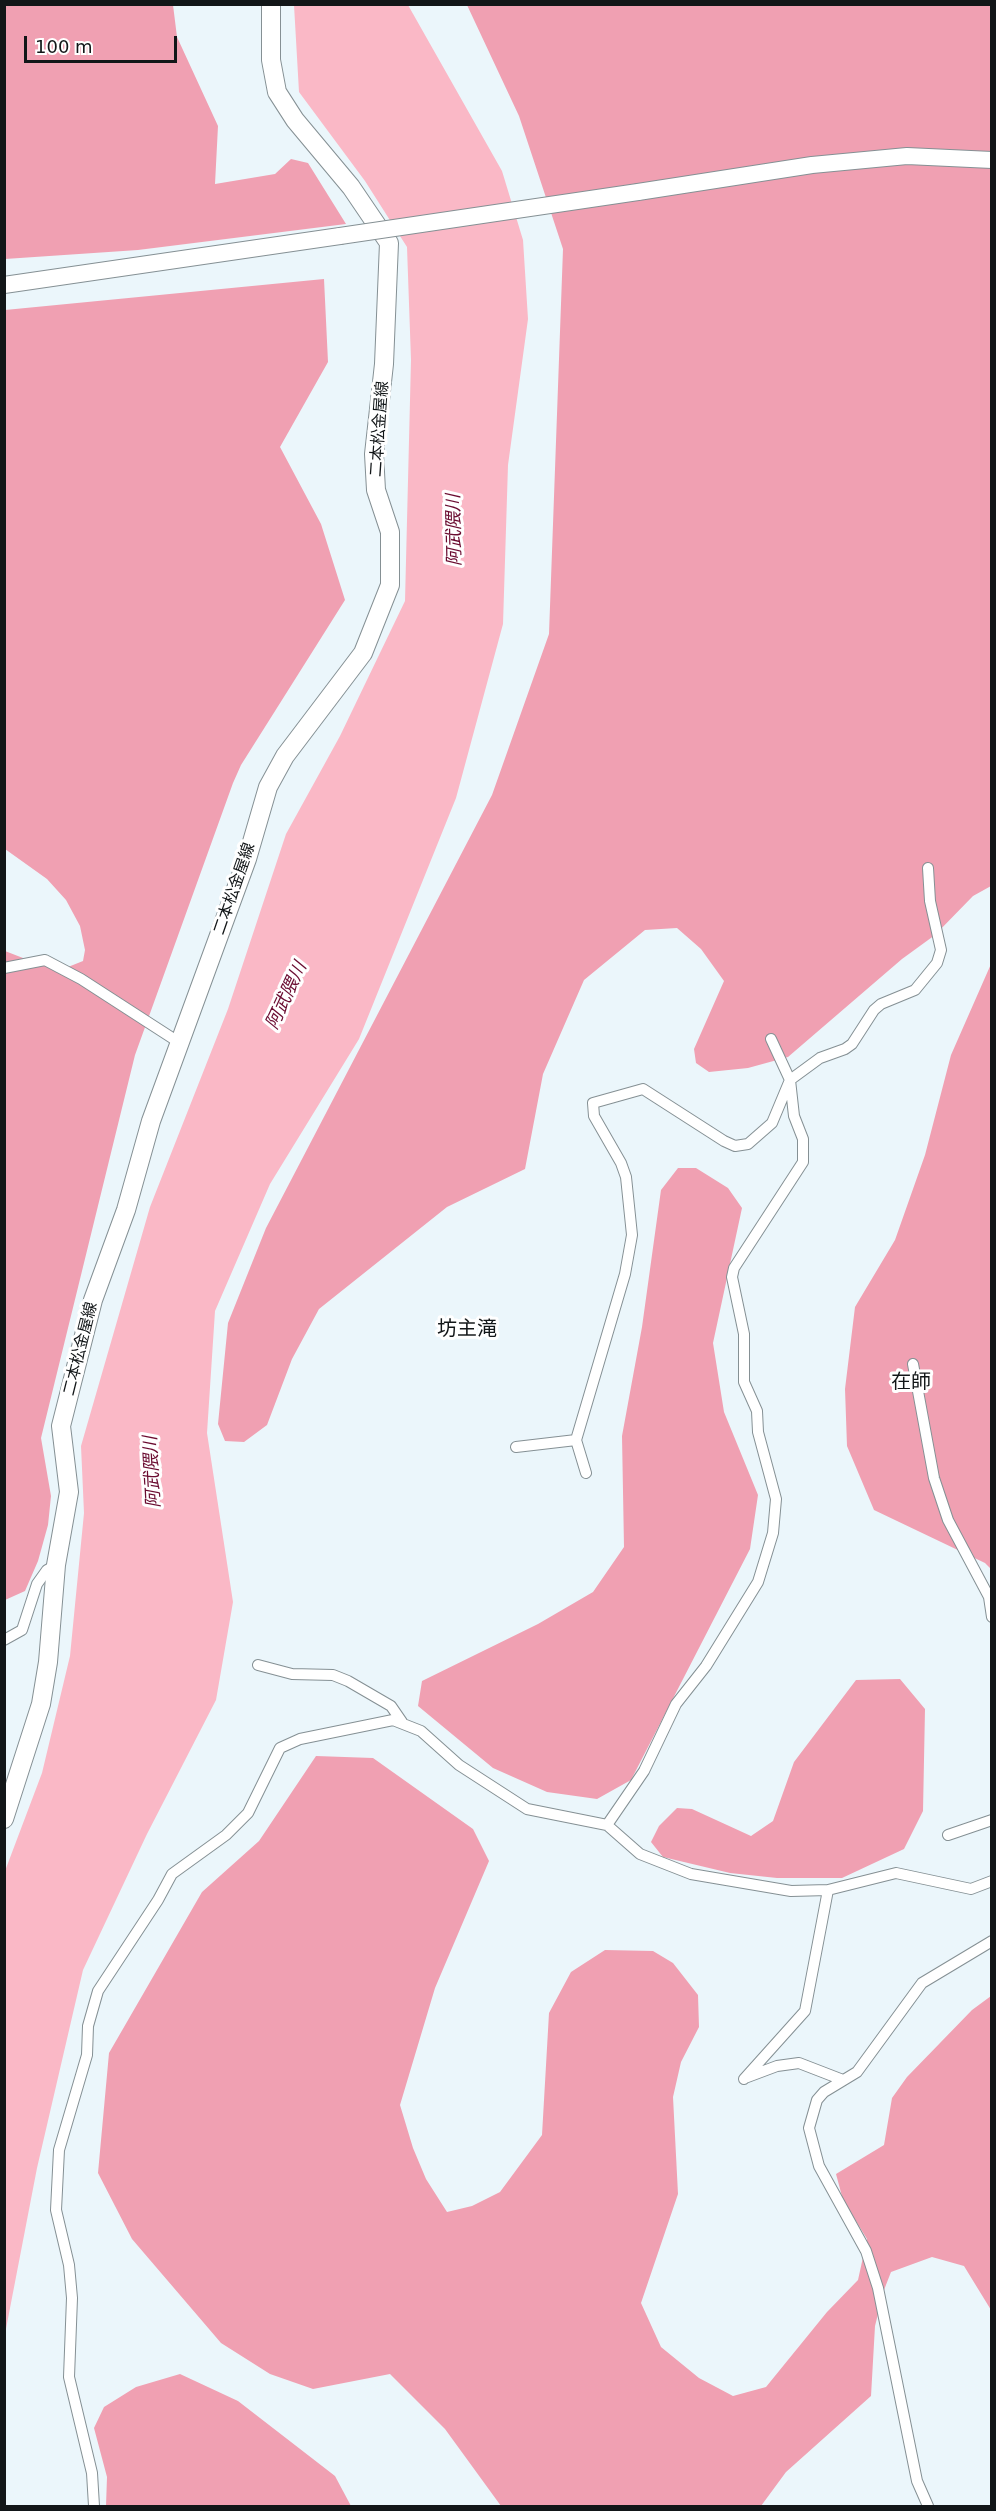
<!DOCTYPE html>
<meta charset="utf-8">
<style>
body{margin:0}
#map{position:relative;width:996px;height:2511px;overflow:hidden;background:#ebf6fb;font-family:"DejaVu Sans",sans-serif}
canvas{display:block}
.frame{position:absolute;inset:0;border:6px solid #121618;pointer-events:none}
.scale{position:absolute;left:24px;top:36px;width:153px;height:27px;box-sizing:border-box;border:3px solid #121618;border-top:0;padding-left:8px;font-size:18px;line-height:21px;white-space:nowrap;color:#121618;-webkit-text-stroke:4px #fff;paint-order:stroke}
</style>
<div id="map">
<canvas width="996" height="2511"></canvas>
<div class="frame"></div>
<div class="scale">100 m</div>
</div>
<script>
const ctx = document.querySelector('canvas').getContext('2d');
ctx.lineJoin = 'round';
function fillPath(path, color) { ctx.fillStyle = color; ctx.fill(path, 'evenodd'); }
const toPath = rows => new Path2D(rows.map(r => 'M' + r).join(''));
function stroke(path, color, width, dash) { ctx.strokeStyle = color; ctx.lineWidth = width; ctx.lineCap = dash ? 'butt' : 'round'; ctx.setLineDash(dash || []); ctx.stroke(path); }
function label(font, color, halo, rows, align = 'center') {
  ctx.font = font + ' "DejaVu Sans","Noto Sans JP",sans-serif'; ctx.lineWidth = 6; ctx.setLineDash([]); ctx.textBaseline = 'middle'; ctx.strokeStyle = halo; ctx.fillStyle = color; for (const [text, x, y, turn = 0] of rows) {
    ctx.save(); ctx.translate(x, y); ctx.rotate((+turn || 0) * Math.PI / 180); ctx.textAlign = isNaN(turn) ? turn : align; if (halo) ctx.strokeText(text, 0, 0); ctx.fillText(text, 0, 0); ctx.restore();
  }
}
fillPath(toPath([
 [5,4,173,5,177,37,218,126,215,184,275,174,291,159,308,163,346,224,138,250,5,259],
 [467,5,991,5,991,886,973,896,935,935,902,959,788,1057,748,1068,709,1072,696,1063,694,1049,724,981,701,949,677,928,645,930,584,980,543,1074,525,1169,447,1207,319,1309,292,1359,267,1425,244,1442,225,1441,218,1424,228,1323,266,1228,492,795,549,634,563,249,519,116],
 [324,279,328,362,280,447,321,524,345,600,241,765,233,783,135,1055,41,1438,51,1496,48,1525,38,1561,25,1591,5,1600,5,951,41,965,68,967,83,961,85,950,80,926,66,900,47,879,5,849,5,310],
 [991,964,991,1569,985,1563,874,1510,847,1446,845,1389,855,1307,895,1240,925,1155,951,1055],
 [678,1168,696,1168,728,1188,742,1208,713,1343,724,1412,758,1495,750,1549,631,1780,597,1799,547,1792,493,1768,418,1706,422,1681,538,1624,593,1592,624,1547,622,1436,642,1327,661,1190],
 [900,1679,925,1709,923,1811,904,1849,842,1878,777,1878,730,1873,663,1857,651,1842,659,1826,677,1808,692,1809,751,1836,773,1821,794,1762,856,1680],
 [316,1756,373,1758,473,1829,489,1861,435,1988,400,2105,413,2148,426,2179,447,2212,472,2206,500,2192,542,2135,549,2013,571,1972,605,1950,653,1951,673,1963,698,1995,699,2027,681,2062,673,2097,678,2194,641,2303,661,2347,699,2378,733,2396,766,2387,827,2312,858,2280,867,2239,843,2200,836,2174,884,2145,892,2098,907,2077,972,2010,991,1996,991,2310,964,2266,932,2257,891,2272,884,2290,875,2326,871,2396,786,2472,761,2506,501,2506,445,2429,390,2374,313,2389,270,2374,221,2343,132,2239,98,2173,109,2053,202,1892,259,1841],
 [180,2374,238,2401,335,2476,351,2506,106,2506,107,2477,94,2428,104,2407,136,2387]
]), '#f0a0b2');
fillPath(toPath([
 [294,5,408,5,502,171,523,240,528,319,508,465,503,624,456,798,359,1039,270,1184,215,1311,207,1433,233,1602,216,1700,147,1834,83,1970,37,2168,5,2334,5,1871,42,1773,70,1656,84,1513,81,1446,150,1207,228,1009,286,834,340,736,405,601,411,360,407,247,365,181,299,92]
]), '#fab8c6');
const street = toPath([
 [4,968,45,960,81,979,180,1043],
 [913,1364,934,1478,948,1520,989,1597,992,1617],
 [516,1447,576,1440],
 [586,1473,576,1440,625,1274,632,1235,626,1177,621,1163,594,1116,593,1103,643,1089,724,1141,735,1146,748,1144,772,1123,790,1080,771,1039],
 [4,1640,22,1630,37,1584,47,1570,56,1565],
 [258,1665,292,1674,333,1675,348,1681,391,1706,402,1722],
 [607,1825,644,1771,676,1704,706,1666,758,1582,773,1533,776,1499,758,1432,757,1411,744,1382,744,1334,732,1277,734,1268,803,1162,803,1139,794,1116,790,1080,820,1058,845,1049,852,1044,874,1010,881,1004,915,990,937,963,941,950,930,901,928,868],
 [948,1835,992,1820],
 [745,2078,777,2066,799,2063,843,2080],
 [744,2079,805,2011,828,1890],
 [94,2506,92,2473,69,2377,72,2298,69,2265,56,2210,59,2150,87,2055,88,2026,98,1991,158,1900,172,1874,226,1835,248,1813,280,1748,300,1739,393,1720,421,1731,459,1765,527,1809,607,1825,640,1854,691,1874,791,1891,828,1890,896,1873,971,1889,992,1881],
 [928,2506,917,2481,878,2288,866,2251,819,2166,809,2128,817,2100,824,2092,857,2072,922,1983,992,1941]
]);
const secondary = toPath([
 [638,192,812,165,907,156,992,160],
 [4,285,340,236]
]);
const primary = toPath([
 [4,1819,41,1704,48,1662,56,1565,69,1492,61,1426,93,1300,126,1210,151,1121,247,859,268,787,285,756,363,653,390,585,390,532,376,490,374,454,384,364,389,243,351,187,295,120,277,92,271,60,271,4]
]);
stroke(street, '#859094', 12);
stroke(secondary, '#859094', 18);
stroke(primary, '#859094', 20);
stroke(street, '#fff', 10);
stroke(secondary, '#fff', 16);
stroke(primary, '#fff', 18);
const secondaryBridge = toPath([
 [340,236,638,192]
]);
stroke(secondaryBridge, '#859094', 18, []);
stroke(secondaryBridge, '#fff', 16);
label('16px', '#121618', '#fff', [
 ["二本松金屋線",380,429,-86],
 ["二本松金屋線",235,889,-71],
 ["二本松金屋線",81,1349,-76]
]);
label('italic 18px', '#6a0b30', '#fff', [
 ["阿武隈川",455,530,-91],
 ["阿武隈川",287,996,-65],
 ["阿武隈川",153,1472,-93]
]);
label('20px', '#121618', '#fff', [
 ["坊主滝",467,1330],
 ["在師",911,1383]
]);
</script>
